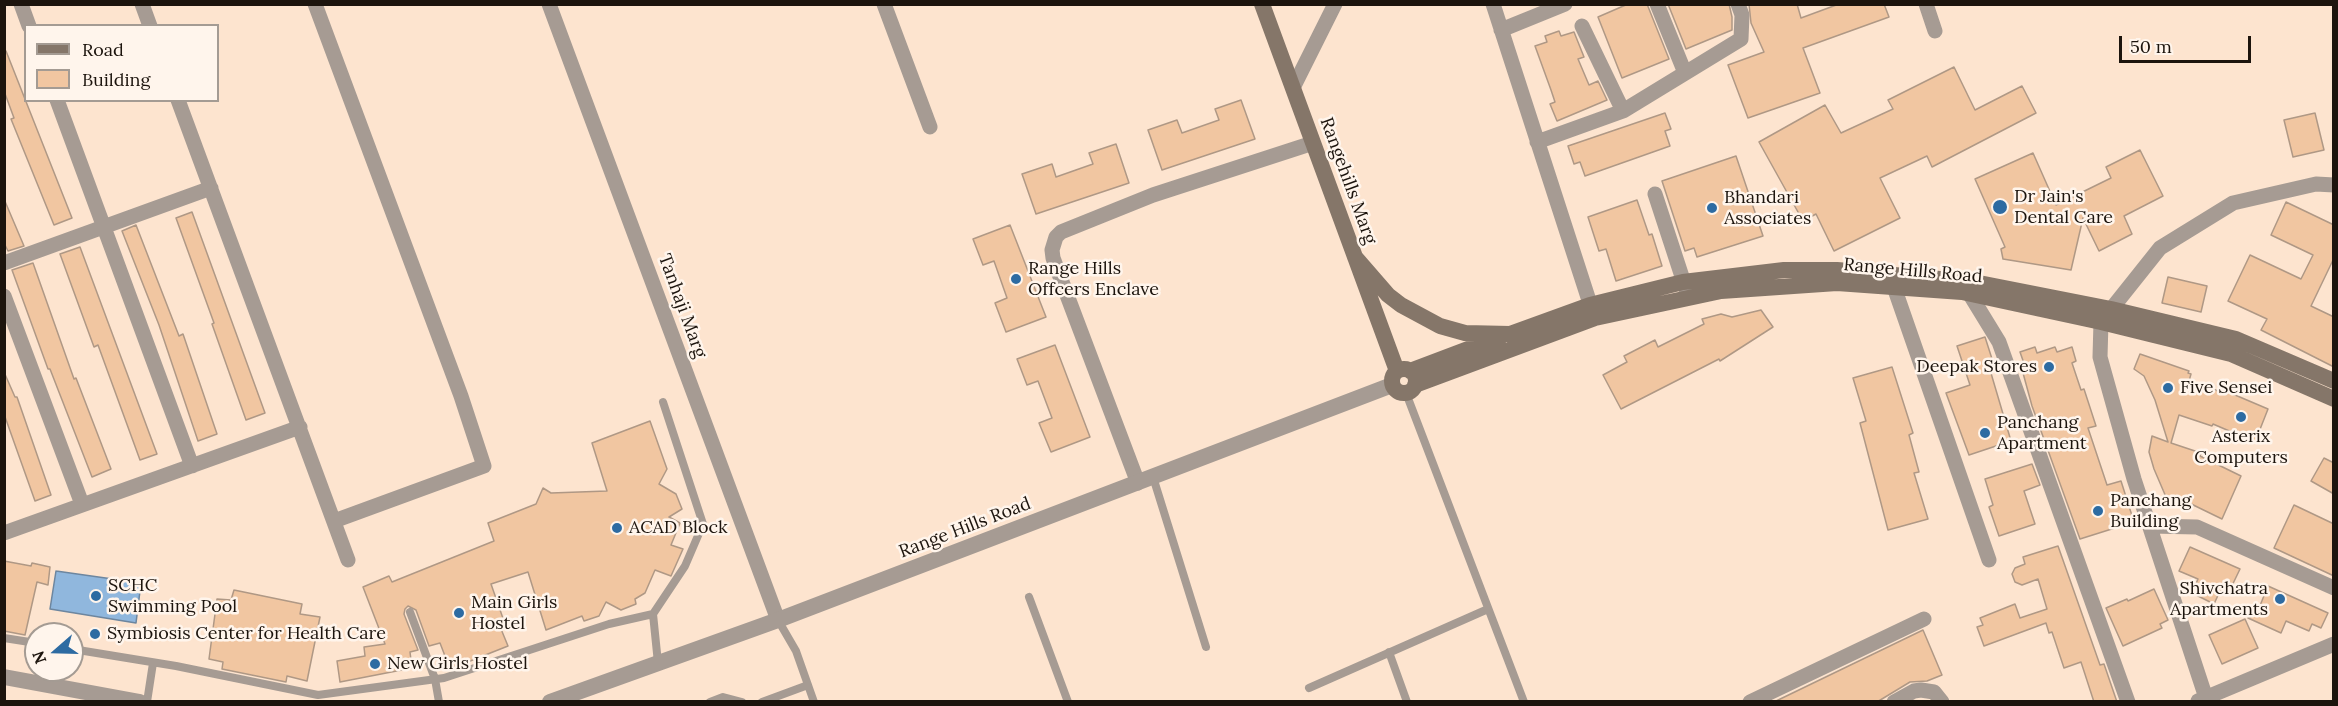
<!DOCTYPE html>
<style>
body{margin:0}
#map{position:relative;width:2338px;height:706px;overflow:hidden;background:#fde4cf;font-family:Lora,serif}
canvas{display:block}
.frame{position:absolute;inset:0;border:6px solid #1c140d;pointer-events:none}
.legend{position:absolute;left:24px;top:24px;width:195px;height:78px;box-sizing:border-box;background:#fff5ec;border:2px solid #a49b93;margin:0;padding:8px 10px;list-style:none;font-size:18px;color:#1c140d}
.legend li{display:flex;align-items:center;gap:12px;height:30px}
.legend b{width:30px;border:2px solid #a49b93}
.north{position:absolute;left:24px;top:622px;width:60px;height:60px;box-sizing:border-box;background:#fff5ec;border:2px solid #a49b93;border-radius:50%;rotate:250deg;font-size:16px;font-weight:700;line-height:24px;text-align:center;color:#1c140d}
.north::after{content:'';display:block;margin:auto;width:21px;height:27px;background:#2d6ba2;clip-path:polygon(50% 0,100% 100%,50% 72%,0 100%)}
.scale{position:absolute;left:2119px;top:36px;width:132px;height:27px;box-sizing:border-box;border:3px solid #1c140d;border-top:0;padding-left:8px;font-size:18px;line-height:21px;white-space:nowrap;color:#1c140d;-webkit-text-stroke:4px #fff5ec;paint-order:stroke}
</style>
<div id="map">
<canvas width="2338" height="706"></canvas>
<div class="frame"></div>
<ul class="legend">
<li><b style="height:8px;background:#857669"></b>Road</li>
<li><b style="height:16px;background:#f1c6a1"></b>Building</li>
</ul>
<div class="north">N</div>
<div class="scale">50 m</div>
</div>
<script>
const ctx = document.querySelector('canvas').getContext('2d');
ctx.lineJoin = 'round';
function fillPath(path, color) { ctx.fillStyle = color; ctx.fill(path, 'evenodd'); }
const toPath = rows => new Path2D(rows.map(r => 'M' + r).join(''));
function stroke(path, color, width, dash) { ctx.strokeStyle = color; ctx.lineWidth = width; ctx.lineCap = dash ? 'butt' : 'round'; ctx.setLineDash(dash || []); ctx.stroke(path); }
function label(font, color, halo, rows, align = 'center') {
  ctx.font = font + ' Lora,serif'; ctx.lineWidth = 5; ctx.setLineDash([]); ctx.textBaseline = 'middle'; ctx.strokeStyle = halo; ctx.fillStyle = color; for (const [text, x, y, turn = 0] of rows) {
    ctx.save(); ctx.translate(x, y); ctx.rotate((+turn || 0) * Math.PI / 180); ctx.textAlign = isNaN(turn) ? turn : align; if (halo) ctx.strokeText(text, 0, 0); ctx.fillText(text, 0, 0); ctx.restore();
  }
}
const water = toPath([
 [56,571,141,583,136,623,50,609,56,571]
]);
fillPath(water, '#90b7dd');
stroke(water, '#6d869f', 1.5);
const building = toPath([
 [1628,4,1647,4,1669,59,1622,78,1598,17,1628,4],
 [1668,4,1729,4,1732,17,1732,30,1686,49,1668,4],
 [1749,4,1797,4,1801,18,1839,4,1884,4,1889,17,1803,48,1820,93,1748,118,1728,65,1764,52,1751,23,1749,4],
 [1559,31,1561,36,1574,32,1584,57,1578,59,1589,85,1598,81,1607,100,1557,121,1550,104,1555,102,1551,90,1535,46,1547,42,1545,36,1559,31],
 [6,51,72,218,54,225,11,119,14,118,4,91,4,52,6,51],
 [1954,67,1975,110,2022,86,2036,113,1932,167,1927,156,1880,178,1900,218,1834,251,1816,214,1803,221,1759,142,1825,105,1841,133,1893,109,1888,100,1954,67],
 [1241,100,1255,139,1162,170,1148,130,1177,120,1182,133,1219,120,1215,109,1241,100],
 [1665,113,1671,129,1665,131,1670,146,1585,176,1580,162,1574,164,1568,146,1665,113],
 [2315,113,2324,150,2293,157,2284,120,2315,113],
 [1116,144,1129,183,1036,214,1022,174,1052,164,1056,177,1093,164,1089,153,1116,144],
 [2140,150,2163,196,2124,216,2132,234,2099,251,2083,218,2071,270,2003,259,2001,249,2005,247,1975,179,2033,153,2056,205,2111,178,2106,167,2140,150],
 [1736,156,1763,236,1697,257,1694,248,1685,251,1662,181,1736,156],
 [4,199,24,246,8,251,4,243,4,199],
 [1637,200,1649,235,1652,234,1662,266,1616,281,1606,249,1599,251,1588,217,1637,200],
 [2286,202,2334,225,2334,258,2311,306,2334,317,2334,367,2261,330,2267,319,2228,301,2250,255,2301,279,2313,255,2271,235,2286,202],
 [192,212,265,413,246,420,212,324,214,323,176,218,192,212],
 [136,225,179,336,183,334,217,434,198,441,159,325,122,231,136,225],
 [1010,225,1046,317,1006,332,995,303,1007,298,994,261,983,265,973,239,1010,225],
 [80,247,157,454,140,460,98,345,94,347,60,254,80,247],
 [33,263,74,379,76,378,111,469,92,477,50,369,48,369,12,270,33,263],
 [2168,277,2207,286,2201,312,2162,303,2168,277],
 [1761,310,1773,327,1720,361,1719,359,1621,409,1603,375,1627,362,1624,356,1655,340,1658,347,1704,324,1702,319,1721,314,1732,317,1761,310],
 [1985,337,1993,362,1988,363,2011,441,1969,455,1946,393,1970,385,1957,346,1985,337],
 [1055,345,1090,437,1051,452,1039,423,1052,418,1038,381,1027,385,1017,359,1055,345],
 [2035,347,2037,353,2055,347,2057,352,2072,347,2076,361,2072,363,2081,390,2084,389,2096,426,2088,428,2107,485,2121,481,2134,522,2080,539,2032,406,2023,373,2027,372,2020,352,2035,347],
 [2140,354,2189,371,2188,373,2191,374,2189,381,2227,394,2228,392,2268,409,2255,442,2213,424,2212,426,2179,415,2171,443,2201,453,2200,456,2241,476,2222,519,2185,501,2184,505,2166,497,2154,469,2149,452,2152,436,2168,442,2155,400,2144,376,2134,369,2140,354],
 [1892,367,1913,433,1909,435,1919,472,1914,473,1928,519,1888,530,1860,423,1866,421,1853,378,1892,367],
 [4,372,15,397,17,397,51,495,35,501,4,414,4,372],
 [650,421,667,469,659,484,676,494,682,509,669,517,680,523,671,545,683,549,671,576,655,570,645,593,635,599,636,604,621,610,606,602,599,616,584,621,582,616,546,630,528,572,491,584,506,627,501,629,508,646,450,669,440,643,429,646,416,610,408,606,405,609,404,614,418,650,410,652,412,668,340,682,337,661,365,656,364,647,385,644,363,587,389,576,392,582,494,541,488,523,536,504,543,488,551,493,607,491,592,443,650,421],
 [2324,458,2334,463,2334,494,2311,481,2324,458],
 [2032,464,2040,485,2024,491,2035,524,1999,536,1989,507,1993,505,1985,479,2032,464],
 [2294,505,2334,524,2334,576,2274,548,2294,505],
 [2058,546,2100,665,2104,664,2117,702,2094,702,2081,662,2064,668,2052,632,2049,633,2046,623,1984,646,1977,627,1983,625,1980,618,2015,604,2020,618,2047,609,2038,579,2022,585,2015,582,2012,574,2015,568,2025,564,2023,557,2058,546],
 [2190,547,2240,569,2228,594,2220,591,2214,604,2192,593,2198,579,2179,571,2190,547],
 [4,561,31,566,32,563,50,567,48,585,37,582,25,635,4,631,4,561],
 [2268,586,2328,613,2321,628,2312,624,2309,631,2286,621,2281,633,2248,618,2265,610,2259,608,2268,586],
 [2154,589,2168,620,2160,624,2162,628,2123,646,2106,608,2127,599,2128,601,2154,589],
 [234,590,302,604,300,614,320,617,307,681,287,676,286,682,222,669,223,662,209,659,217,599,231,600,234,590],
 [2245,619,2258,648,2222,664,2209,635,2245,619],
 [1923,630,1942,675,1927,681,1910,682,1877,702,1774,702,1923,630]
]);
fillPath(building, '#f1c6a1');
stroke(building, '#af9885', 1.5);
stroke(toPath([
 [1406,393,1524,702],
 [1153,477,1206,647],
 [1029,597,1068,702],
 [410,612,435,679,439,702],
 [778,620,796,651,814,702],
 [4,638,36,643],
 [72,649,176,666,318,695,444,678,609,624,653,614],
 [1389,652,1407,702],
 [658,663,653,614,685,566,703,524,663,402],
 [1309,688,1488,609],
 [147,702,153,663],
 [710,702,723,697,742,702],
 [762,702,808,685]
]), '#a69b93', 8);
stroke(toPath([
 [21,4,29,26],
 [142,4,150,26],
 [315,4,461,396,484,466,334,521],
 [549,4,778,620],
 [884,4,930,127],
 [1493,4,1594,316],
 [1657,4,1685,73],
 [1926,4,1935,31],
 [1582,26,1623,111],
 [1501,30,1565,4],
 [1293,88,1335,4],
 [57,100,192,466],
 [178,100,348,560],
 [1537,142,1623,111,1741,39,1742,15,1738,4],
 [1655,194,1687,292],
 [4,263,211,188],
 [1894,287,1989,560],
 [1969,293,1999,342,2128,702],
 [4,296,82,504],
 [1138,483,1053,258,1052,250,1056,237,1061,232,1153,195,1313,143],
 [2150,526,2197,527,2334,588],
 [4,533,300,427],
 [2206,698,2134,479,2100,357,2101,322,2160,248,2233,203,2316,184,2334,185],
 [2198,701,2334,644],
 [1750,702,1924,619],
 [1894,702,1914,691,1921,690,1934,692,1942,702]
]), '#a69b93', 15);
stroke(toPath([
 [4,677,140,702],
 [550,702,778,620,1392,385]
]), '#a69b93', 16);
stroke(toPath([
 [1262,4,1397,371],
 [1355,257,1388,295,1401,305,1440,326,1465,333,1510,334,1590,305,1683,282,1784,270,1837,270,1974,282,2111,309,2236,339,2334,381],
 '1392 381a12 12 0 1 1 24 0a12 12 0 1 1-24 0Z',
 [1410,371,1500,337],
 [1415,385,1595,318,1721,291,1837,283,1962,292,2101,322,2231,354,2334,399]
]), '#857669', 16);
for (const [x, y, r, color] of [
 [2000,207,8,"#2d6ba2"],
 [1712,208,6,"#2d6ba2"],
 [1016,279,6,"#2d6ba2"],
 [2049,367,6,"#2d6ba2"],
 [2168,388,6,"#2d6ba2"],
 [2241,417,6,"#2d6ba2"],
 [1985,433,6,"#2d6ba2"],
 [2098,511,6,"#2d6ba2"],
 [617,528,6,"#2d6ba2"],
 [96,596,6,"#2d6ba2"],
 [2280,599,6,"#2d6ba2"],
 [459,613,6,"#2d6ba2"],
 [95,634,6,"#2d6ba2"],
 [375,664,6,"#2d6ba2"]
]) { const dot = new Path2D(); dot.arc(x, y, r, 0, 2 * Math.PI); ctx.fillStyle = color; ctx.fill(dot); stroke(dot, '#fff5ec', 2); }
label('18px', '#1c140d', '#fff5ec', [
 ["Rangehills Marg",1348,181,70],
 ["Range Hills Road",1913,271,5],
 ["Tanhaji Marg",682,306,70],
 ["Range Hills Road",965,528,-21]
]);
label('18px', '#1c140d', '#fff5ec', [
 ["Dr Jain's",2014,197],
 ["Dental Care",2014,218],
 ["Bhandari",1724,198],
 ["Associates",1724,219],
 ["Range Hills",1028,269],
 ["Offcers Enclave",1028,290],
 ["Deepak Stores",2037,367,"right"],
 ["Five Sensei",2180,388],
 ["Panchang",1997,423],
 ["Apartment",1997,444],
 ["Asterix",2241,437,"center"],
 ["Computers",2241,458,"center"],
 ["Panchang",2110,501],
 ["Building",2110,522],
 ["ACAD Block",629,528],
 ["SCHC",108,586],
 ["Swimming Pool",108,607],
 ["Shivchatra",2268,589,"right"],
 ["Apartments",2268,610,"right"],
 ["Main Girls",471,603],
 ["Hostel",471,624],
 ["Symbiosis Center for Health Care",107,634],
 ["New Girls Hostel",387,664]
], 'left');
</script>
